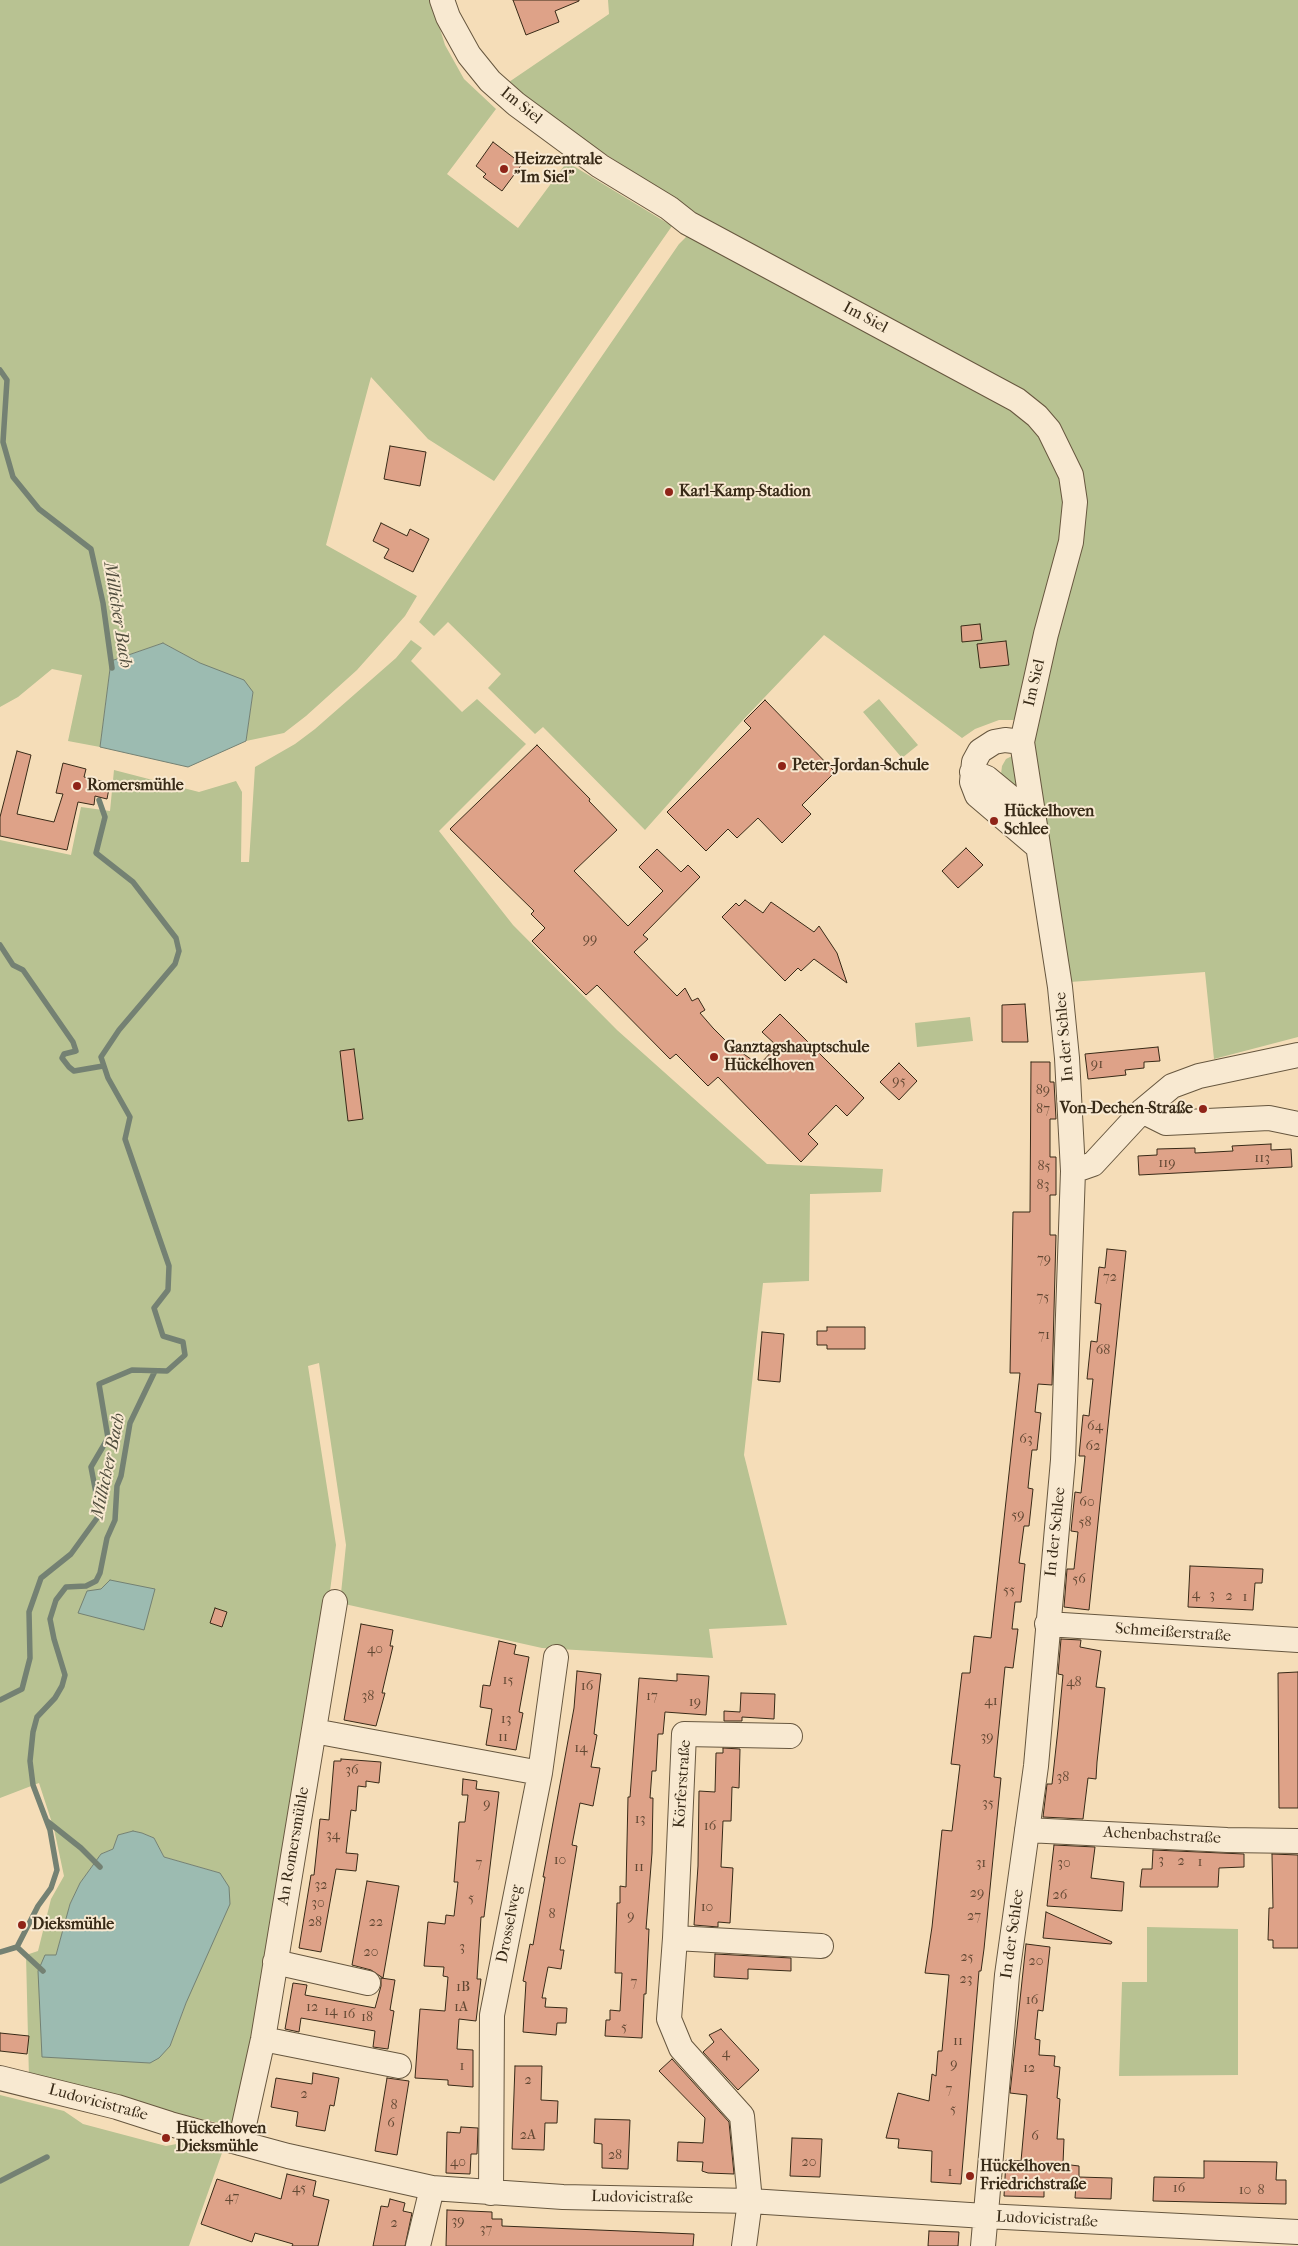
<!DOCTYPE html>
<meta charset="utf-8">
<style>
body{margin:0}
canvas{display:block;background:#f5ddb8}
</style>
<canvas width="1298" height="2246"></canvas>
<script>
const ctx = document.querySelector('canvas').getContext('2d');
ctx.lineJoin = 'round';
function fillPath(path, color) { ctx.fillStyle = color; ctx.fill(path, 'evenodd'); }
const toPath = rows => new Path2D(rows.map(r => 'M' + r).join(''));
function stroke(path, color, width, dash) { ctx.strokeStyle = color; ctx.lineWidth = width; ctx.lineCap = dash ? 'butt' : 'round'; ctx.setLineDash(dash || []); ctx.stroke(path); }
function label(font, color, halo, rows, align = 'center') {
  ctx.font = font + ' "IM FELL French Canon",serif'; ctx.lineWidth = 4; ctx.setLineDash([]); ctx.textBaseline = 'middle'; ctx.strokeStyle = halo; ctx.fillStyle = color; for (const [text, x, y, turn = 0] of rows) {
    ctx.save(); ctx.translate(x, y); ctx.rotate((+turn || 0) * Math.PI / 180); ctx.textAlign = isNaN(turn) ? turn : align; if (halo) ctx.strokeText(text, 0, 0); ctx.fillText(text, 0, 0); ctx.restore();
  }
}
fillPath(toPath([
 [0,0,431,0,445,45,464,79,496,109,447,174,518,228,567,162,672,226,494,481,428,439,371,377,326,545,417,596,405,616,357,670,306,716,284,733,246,741,253,692,163,643,111,661,100,747,68,741,82,675,52,669,18,697,0,707],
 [608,0,1298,0,1298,1037,1214,1059,1205,972,1070,982,1015,720,999,720,975,729,962,738,824,635,742,721,645,830,543,727,535,734,488,688,501,674,448,622,434,636,419,622,679,244,691,232,716,226,573,133,506,84,609,14],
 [411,640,422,648,411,661,462,712,477,699,526,744,439,831,513,925,617,1030,767,1164,883,1169,881,1192,810,1194,809,1281,763,1283,744,1455,787,1625,709,1629,713,1658,542,1648,340,1603,346,1545,319,1363,308,1366,336,1545,330,1591,236,2127,29,2079,26,1955,38,1951,51,1899,64,1876,54,1829,39,1783,0,1798,0,840,71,855,81,807,110,811,114,770,199,792,236,781,242,792,241,862,249,862,255,767,295,744,315,729,396,658],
 [133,1831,142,1833,154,1838,164,1857,220,1873,186,2003,170,2046,45,1955,56,1955,70,1904,80,1883,101,1854,113,1849,118,1835],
 [879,699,918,745,902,758,863,712],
 [1016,754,1017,788,1005,780,1001,774,1002,766,1006,759],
 [970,1017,973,1041,917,1047,915,1023],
 [1147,1927,1238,1929,1238,2075,1119,2076,1122,1982,1147,1982],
 [0,2095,64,2111,83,2124,166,2146,187,2142,222,2153,189,2246,0,2246]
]), '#b8c292');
const water = toPath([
 [163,643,200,663,244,680,253,692,246,741,188,767,100,747,111,661,163,643],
 [110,1580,155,1589,144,1630,78,1613,87,1591,101,1589,110,1580],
 [133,1831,142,1833,154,1838,164,1857,220,1873,229,1887,230,1904,186,2003,170,2046,159,2058,150,2063,42,2057,38,1971,45,1955,56,1955,70,1904,80,1883,101,1854,113,1849,118,1835,133,1831]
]);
fillPath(water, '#9cbbb1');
stroke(water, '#748173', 1);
stroke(toPath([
 [0,370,7,380,3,442,13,477,39,509,91,549,103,603,112,668],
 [0,945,13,965,23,970,73,1042,76,1051,64,1054,62,1058,69,1067,74,1071,103,1066],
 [0,1700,22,1689,30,1658,29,1612,41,1578,71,1554,100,1514,91,1467,108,1438,99,1384,132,1370,167,1371,185,1355,183,1342,163,1336,154,1308,168,1290,169,1266,125,1139,130,1117,108,1078,101,1057,119,1030,175,964,179,951,176,938,133,882,96,853,105,817,99,800],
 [47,1821,81,1848,100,1867],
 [17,1947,43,1971],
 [0,1952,17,1947,38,1906,51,1888,57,1870,50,1830,33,1785,30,1761,33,1732,37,1717,55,1698,62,1686,65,1675,54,1639,50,1619,56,1600,66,1587,86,1586,96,1581,100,1573,107,1538,115,1520,117,1486,121,1476,130,1423,155,1371],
 [0,2181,47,2157]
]), '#748173', 5.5);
const building = toPath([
 [513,0,579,0,579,1,555,11,559,22,526,35,513,0],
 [493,142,522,164,502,191,483,177,486,174,476,166,493,142],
 [390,446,426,452,420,486,384,479,390,446],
 [381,523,407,536,410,529,429,539,413,572,384,558,389,549,373,541,381,523],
 [980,624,982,640,962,642,961,626,980,624],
 [1006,641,1009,665,980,668,977,644,1006,641],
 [765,700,835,772,802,805,811,814,782,843,758,818,737,838,728,829,706,851,667,812,751,728,744,721,765,700],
 [537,745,590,799,589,801,617,830,574,871,628,926,663,891,639,867,657,849,681,872,688,865,700,877,643,935,648,939,634,952,677,996,685,988,692,1001,698,998,705,1010,700,1013,713,1028,727,1042,759,1065,777,1046,762,1032,780,1014,864,1098,847,1116,836,1105,808,1134,818,1144,801,1162,718,1077,708,1086,676,1054,670,1059,597,985,586,995,532,941,545,928,531,914,534,911,450,829,537,745],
 [17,751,31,755,17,814,54,822,63,794,56,793,63,763,86,769,84,777,110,783,107,799,95,796,94,805,78,802,67,850,0,836,0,817,17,751],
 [966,848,983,865,958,888,942,871,966,848],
 [745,900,763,913,771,902,814,932,819,926,837,953,847,983,814,959,801,971,798,968,785,981,722,917,736,903,739,906,745,900],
 [1025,1004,1028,1042,1002,1042,1002,1005,1025,1004],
 [1158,1047,1160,1061,1144,1062,1144,1068,1125,1070,1126,1075,1088,1079,1085,1054,1158,1047],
 [354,1049,363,1119,348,1121,340,1051,354,1049],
 [1031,1062,1050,1062,1050,1082,1054,1082,1056,1119,1050,1119,1050,1157,1056,1157,1056,1195,1050,1195,1050,1235,1056,1235,1052,1385,1038,1384,1035,1412,1041,1413,1037,1450,1032,1450,1030,1468,1028,1488,1033,1489,1029,1526,1024,1526,1019,1563,1025,1564,1021,1602,1015,1602,1012,1629,1018,1629,1013,1668,1005,1667,994,1777,1001,1778,984,1949,981,1971,979,1971,961,2184,931,2182,932,2151,898,2148,899,2139,886,2138,898,2093,929,2101,932,2074,936,2076,938,2051,942,2051,949,1975,925,1973,932,1927,942,1830,952,1831,960,1765,951,1764,962,1673,970,1673,974,1636,991,1638,1020,1373,1010,1373,1013,1212,1030,1212,1031,1062],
 [899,1063,917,1081,899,1100,880,1082,899,1063],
 [1271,1144,1271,1150,1291,1149,1292,1167,1139,1175,1138,1156,1157,1155,1157,1149,1195,1148,1195,1153,1233,1151,1232,1146,1271,1144],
 [1107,1249,1126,1251,1089,1610,1064,1607,1067,1569,1074,1569,1078,1532,1071,1531,1075,1492,1081,1493,1083,1475,1085,1456,1079,1456,1083,1415,1089,1416,1093,1379,1087,1379,1091,1341,1097,1342,1101,1304,1095,1303,1099,1267,1105,1268,1107,1249],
 [827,1327,865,1327,865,1349,827,1349,827,1345,817,1345,817,1331,827,1331,827,1327],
 [762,1332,784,1334,780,1382,758,1380,762,1332],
 [1190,1566,1263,1569,1262,1583,1255,1583,1253,1610,1188,1607,1190,1566],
 [215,1608,227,1612,222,1627,210,1623,215,1608],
 [361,1624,393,1630,390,1646,393,1646,382,1693,385,1693,376,1726,344,1720,361,1624],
 [1061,1639,1081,1640,1080,1647,1101,1651,1096,1687,1105,1688,1097,1762,1096,1779,1088,1778,1083,1819,1043,1817,1047,1784,1052,1784,1058,1729,1063,1675,1058,1674,1061,1639],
 [499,1641,516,1645,514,1654,529,1657,519,1712,523,1713,516,1750,486,1745,492,1709,480,1707,483,1685,490,1686,499,1641],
 [577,1671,601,1674,594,1734,597,1735,591,1767,600,1768,593,1806,580,1803,572,1845,577,1846,560,1950,564,1950,561,1969,548,1967,542,1998,546,1998,545,2007,567,2008,566,2023,557,2023,556,2035,523,2032,526,1982,523,1981,530,1944,533,1945,545,1877,543,1877,574,1708,577,1671],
 [1298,1672,1298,1808,1279,1808,1278,1673,1298,1672],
 [677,1674,709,1676,706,1715,665,1712,663,1734,658,1734,656,1771,652,1771,650,1798,653,1798,652,1853,646,1929,649,1929,646,1994,644,1994,642,2038,605,2036,606,2020,610,2020,610,2010,620,2011,622,1973,615,1973,617,1903,620,1903,620,1886,626,1887,628,1797,630,1797,639,1678,677,1681,677,1674],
 [741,1693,775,1694,774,1719,742,1717,742,1721,724,1721,724,1711,740,1712,741,1693],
 [723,1748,740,1749,739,1788,732,1787,731,1821,723,1821,721,1867,733,1868,730,1923,718,1922,718,1927,694,1925,698,1866,699,1791,715,1792,716,1753,723,1753,723,1748],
 [341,1759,381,1762,379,1783,366,1781,366,1787,358,1786,356,1811,351,1810,346,1853,358,1854,356,1871,336,1869,321,1952,299,1948,311,1875,314,1875,320,1819,329,1820,334,1761,341,1761,341,1759],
 [463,1779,477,1781,476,1789,499,1792,484,1917,481,1917,477,1979,481,1979,476,2021,459,2019,457,2049,473,2050,473,2087,448,2085,448,2080,415,2078,420,2009,445,2011,448,1977,443,1976,444,1967,424,1966,428,1922,445,1924,446,1915,454,1916,458,1882,454,1882,459,1822,465,1822,468,1795,462,1795,463,1779],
 [1054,1845,1095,1847,1091,1878,1124,1882,1122,1911,1047,1906,1054,1845],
 [1153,1850,1244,1854,1244,1867,1219,1868,1218,1887,1140,1887,1142,1869,1152,1869,1153,1850],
 [1272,1854,1298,1855,1298,1948,1273,1948,1273,1940,1268,1940,1269,1908,1273,1908,1272,1854],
 [367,1881,399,1886,383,1978,371,1970,352,1965,367,1881],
 [1046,1912,1112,1942,1111,1944,1043,1938,1046,1912],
 [1026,1944,1050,1947,1043,2011,1038,2010,1035,2039,1040,2040,1039,2055,1055,2056,1054,2066,1060,2067,1057,2098,1060,2099,1057,2139,1064,2139,1063,2164,1079,2166,1079,2177,1112,2178,1111,2199,1075,2198,1076,2185,1061,2184,1044,2184,1044,2197,1004,2196,1006,2160,1021,2161,1027,2095,1010,2093,1026,1944],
 [715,1954,791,1958,791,1971,748,1969,748,1979,714,1977,715,1954],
 [381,1978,395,1980,390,2010,394,2011,388,2049,373,2047,375,2031,301,2018,299,2032,285,2029,293,1983,307,1985,305,1995,375,2008,381,1986,381,1978],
 [721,2029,759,2070,738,2090,703,2052,714,2042,709,2035,721,2029],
 [0,2033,29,2036,27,2054,0,2051,0,2033],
 [672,2059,729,2122,734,2174,708,2173,702,2171,703,2162,677,2161,678,2142,703,2143,705,2118,659,2071,672,2059],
 [515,2066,542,2066,541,2100,558,2101,557,2123,545,2123,544,2150,512,2149,515,2066],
 [313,2073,339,2078,334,2106,330,2105,325,2131,296,2126,298,2112,271,2107,276,2078,312,2084,313,2073],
 [387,2078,409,2081,397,2155,375,2151,387,2078],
 [595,2119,630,2120,628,2169,602,2168,602,2144,594,2143,595,2119],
 [461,2127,478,2128,477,2154,471,2154,470,2174,446,2173,447,2132,460,2133,461,2127],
 [792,2138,822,2139,820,2177,790,2176,792,2138],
 [1204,2161,1277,2162,1276,2180,1286,2180,1286,2204,1153,2201,1154,2177,1204,2178,1204,2161],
 [287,2174,316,2181,313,2196,329,2200,318,2246,292,2246,293,2244,255,2233,252,2242,201,2224,217,2179,281,2199,287,2174],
 [390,2199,405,2203,403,2211,412,2213,405,2246,373,2246,381,2206,388,2207,390,2199],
 [447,2210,492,2212,492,2219,502,2219,502,2226,694,2234,693,2246,446,2246,447,2210],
 [929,2231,959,2232,958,2246,928,2246,929,2231]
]);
fillPath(building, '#dea288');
stroke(building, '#382a17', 1);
const minor = toPath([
 [442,0,448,17,469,55,490,81,516,104,600,166,669,208,688,223,1017,400,1037,416,1049,430,1071,475,1075,502,1071,542,1046,634,1022,742,1060,987,1067,1058,1073,1171,1063,1460,1036,1766,1007,1975,983,2246],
 [1022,742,1005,740,994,742,980,751,974,762,972,782,977,795,1037,846],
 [972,772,987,778,1033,816],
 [1142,1111,1166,1123,1269,1118,1298,1124],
 [1073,1171,1093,1164,1142,1111,1172,1086,1199,1076,1298,1055],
 [1047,1624,1298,1640],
 [314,1731,540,1773],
 [1027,1830,1227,1840,1298,1841],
 [675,1938,821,1946],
 [275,1962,368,1983],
 [263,2039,399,2066],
 [0,2078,117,2107,170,2124,288,2156,432,2188,563,2197,750,2201,985,2216,1298,2232],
 [240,2143,263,2039,335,1602],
 [491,2193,492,2015,540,1773,556,1657],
 [418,2246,432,2188],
 [744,2246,750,2201,742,2116,681,2048,669,2019,675,1938,684,1734,790,1736]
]);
stroke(minor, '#67573f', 26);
stroke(minor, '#f8e9d1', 24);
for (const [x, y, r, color] of [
 [504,169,5,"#8f2418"],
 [669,492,5,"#8f2418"],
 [782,766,5,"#8f2418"],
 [77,786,5,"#8f2418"],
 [994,821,5,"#8f2418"],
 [714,1057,5,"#8f2418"],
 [1203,1109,5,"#8f2418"],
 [22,1925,5,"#8f2418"],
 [166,2138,5,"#8f2418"],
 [970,2176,5,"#8f2418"]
]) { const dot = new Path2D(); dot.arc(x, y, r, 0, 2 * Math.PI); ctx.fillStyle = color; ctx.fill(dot); stroke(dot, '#f8e9d1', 2); }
label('14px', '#624833', null, [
 ["99",590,940],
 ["91",1097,1065],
 ["95",899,1082],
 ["89",1043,1091],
 ["87",1043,1110],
 ["113",1262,1159],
 ["119",1167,1164],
 ["85",1044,1167],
 ["83",1043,1186],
 ["79",1044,1260],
 ["72",1110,1278],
 ["75",1043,1298],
 ["71",1044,1336],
 ["68",1103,1351],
 ["64",1095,1427],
 ["63",1026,1440],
 ["62",1093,1447],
 ["60",1087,1503],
 ["59",1018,1516],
 ["58",1085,1523],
 ["56",1079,1580],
 ["55",1009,1591],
 ["4",1196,1595],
 ["3",1212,1596],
 ["2",1229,1597],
 ["1",1245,1598],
 ["40",375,1650],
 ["15",508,1681],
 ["48",1074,1683],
 ["16",587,1687],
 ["38",368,1697],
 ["17",652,1697],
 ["41",991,1702],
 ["19",695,1703],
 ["13",506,1720],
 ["11",503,1738],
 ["39",987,1738],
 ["14",581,1749],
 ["36",352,1771],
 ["38",1063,1778],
 ["35",988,1804],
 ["9",487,1805],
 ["13",640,1820],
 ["16",710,1827],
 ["34",333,1836],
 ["10",560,1861],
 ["3",1161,1861],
 ["2",1181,1862],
 ["1",1200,1863],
 ["7",479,1864],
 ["31",981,1864],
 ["30",1064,1864],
 ["11",639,1868],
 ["32",321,1886],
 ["29",977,1894],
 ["26",1060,1896],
 ["5",471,1899],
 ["30",318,1904],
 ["10",707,1908],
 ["8",552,1915],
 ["9",631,1917],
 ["27",974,1917],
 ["28",315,1923],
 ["22",376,1923],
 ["3",462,1948],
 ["20",371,1953],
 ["25",967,1958],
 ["20",1036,1962],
 ["23",966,1980],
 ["7",634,1983],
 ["1B",463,1988],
 ["16",1032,2001],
 ["12",312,2008],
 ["1A",461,2008],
 ["14",331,2012],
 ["16",349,2015],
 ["18",367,2018],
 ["5",624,2028],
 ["11",958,2042],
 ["4",726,2054],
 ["9",954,2065],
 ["1",462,2067],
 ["12",1029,2069],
 ["2",528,2081],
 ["7",949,2090],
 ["2",304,2095],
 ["8",394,2106],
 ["5",953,2110],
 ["6",391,2124],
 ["2A",528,2136],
 ["6",1035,2137],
 ["28",615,2156],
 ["40",458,2163],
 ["20",809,2163],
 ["1",950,2173],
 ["45",299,2189],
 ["16",1179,2189],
 ["10",1245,2191],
 ["8",1261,2191],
 ["47",232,2198],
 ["39",458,2222],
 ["2",394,2224],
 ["37",486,2230]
]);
label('16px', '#382a17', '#f8e9d1', [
 ["Im Siel",521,106,39],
 ["Im Siel",865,318,28],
 ["Im Siel",1035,683,-77],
 ["In der Schlee",1065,1037,-95],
 ["In der Schlee",1056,1532,-84],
 ["Schmeißerstraße",1173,1633,4],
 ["Körferstraße",683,1784,-86],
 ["Achenbachstraße",1162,1836,3],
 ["An Romersmühle",294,1846,-80],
 ["Drosselweg",510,1924,-79],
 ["In der Schlee",1013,1934,-82],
 ["Ludovicistraße",98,2103,15],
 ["Ludovicistraße",642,2198,1],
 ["Ludovicistraße",1047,2220,3]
]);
label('bold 16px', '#382a17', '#f8e9d1', [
 ["Heizzentrale",514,160],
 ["\"Im Siel\"",514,178],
 ["Karl-Kamp-Stadion",679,492],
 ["Peter-Jordan-Schule",792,766],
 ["Romersmühle",87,786],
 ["Hückelhoven",1004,812],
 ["Schlee",1004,830],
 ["Ganztagshauptschule",724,1048],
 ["Hückelhoven",724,1066],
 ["Von-Dechen-Straße",1193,1109,"right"],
 ["Dieksmühle",32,1925],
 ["Hückelhoven",176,2129],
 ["Dieksmühle",176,2147],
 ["Hückelhoven",980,2167],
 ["Friedrichstraße",980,2185]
], 'left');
label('italic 18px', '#514e3e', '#f8e9d1', [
 ["Millicher Bach",117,615,81],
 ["Millicher Bach",109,1466,-78]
]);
</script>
